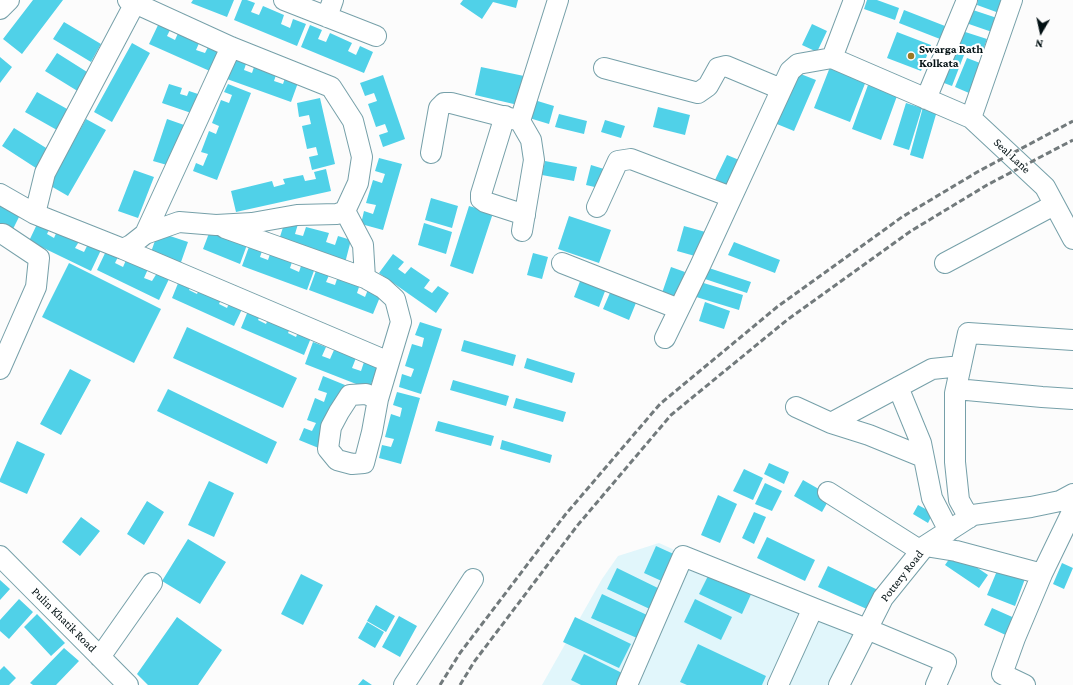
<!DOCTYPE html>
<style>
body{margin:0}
#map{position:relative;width:1073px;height:685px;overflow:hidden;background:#fcfcfc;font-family:"Crimson Pro",serif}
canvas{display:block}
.north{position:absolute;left:1021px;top:12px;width:40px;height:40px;-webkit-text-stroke:3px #fff;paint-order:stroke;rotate:189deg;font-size:11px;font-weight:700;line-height:16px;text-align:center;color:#021013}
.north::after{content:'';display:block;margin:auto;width:14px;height:18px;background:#021013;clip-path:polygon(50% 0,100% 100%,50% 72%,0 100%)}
</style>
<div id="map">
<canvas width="1073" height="685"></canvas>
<div class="north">N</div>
</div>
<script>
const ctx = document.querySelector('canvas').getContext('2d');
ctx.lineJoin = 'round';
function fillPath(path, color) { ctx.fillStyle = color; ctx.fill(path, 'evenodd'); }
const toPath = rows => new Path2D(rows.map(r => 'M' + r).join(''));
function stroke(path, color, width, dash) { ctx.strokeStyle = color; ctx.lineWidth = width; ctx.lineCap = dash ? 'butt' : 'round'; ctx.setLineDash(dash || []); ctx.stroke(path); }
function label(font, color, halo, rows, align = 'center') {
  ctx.font = font + ' "Crimson Pro",serif'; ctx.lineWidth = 4; ctx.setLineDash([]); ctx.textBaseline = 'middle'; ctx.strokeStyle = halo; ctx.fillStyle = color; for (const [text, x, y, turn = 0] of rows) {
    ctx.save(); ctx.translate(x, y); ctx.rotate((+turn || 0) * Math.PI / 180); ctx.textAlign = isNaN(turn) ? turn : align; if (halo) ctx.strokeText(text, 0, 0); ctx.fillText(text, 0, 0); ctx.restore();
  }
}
fillPath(toPath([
 [659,543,856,631,830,685,542,685,602,579,618,556]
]), '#e1f6fb');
fillPath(toPath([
 [33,0,63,0,22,54,3,39],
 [193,0,234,0,227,17,191,3],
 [242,0,247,0,255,3,251,12,259,15,263,6,284,15,281,24,290,28,293,19,306,24,297,46,234,20],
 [463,0,518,0,516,8,493,2,482,19,460,4],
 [867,0,877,0,899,8,895,20,864,9],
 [978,0,1003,0,999,13,977,5],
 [970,9,997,18,992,32,966,23],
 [904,10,945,26,940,39,899,23],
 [64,22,101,44,91,62,53,39],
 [159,23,171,28,167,36,175,40,179,31,200,41,196,50,205,53,209,45,222,51,212,72,149,44],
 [812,24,827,31,817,52,802,45],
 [310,25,322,30,318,39,326,42,330,33,352,43,348,51,356,55,360,46,373,52,364,73,301,47],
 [959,30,987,39,982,53,954,43],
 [897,32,931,45,921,71,887,58],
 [132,43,150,53,112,122,94,112],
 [948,49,964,55,952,86,936,80],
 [57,53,95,77,84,95,45,71],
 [0,57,12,67,0,83],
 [234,57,247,61,244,70,252,73,255,64,277,72,274,81,283,84,286,75,299,80,291,102,227,79],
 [967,58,980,63,969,93,955,87],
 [481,67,524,76,518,105,475,95],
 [830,67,866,81,850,122,814,108],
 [793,71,816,80,794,131,772,122],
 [383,75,405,139,383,147,379,135,388,132,385,124,376,127,368,104,377,101,374,93,365,96,360,83],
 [169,84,182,88,180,94,187,96,189,91,204,96,197,115,162,103],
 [228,84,251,93,217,180,193,171,196,163,203,166,208,154,201,152,209,131,216,134,219,126,212,123,221,100,229,103,232,95,224,92],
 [868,85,897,96,881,140,852,129],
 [37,92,76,114,64,134,25,112],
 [320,98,335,164,312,170,309,157,318,155,316,147,307,149,302,126,311,124,309,115,299,117,297,103],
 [531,99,554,106,549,124,526,117],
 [906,103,922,108,909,150,893,145],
 [658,107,690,115,685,135,653,127],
 [923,107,937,111,923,159,910,155],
 [559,114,587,121,584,134,555,127],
 [86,119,106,130,68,196,49,185],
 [167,119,187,126,174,167,153,161],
 [605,120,625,126,621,138,601,132],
 [14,128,51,151,39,170,2,146],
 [727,155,744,162,730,190,714,182],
 [379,158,402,164,383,230,361,224,364,211,373,214,376,205,366,203,373,180,382,183,385,174,375,171],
 [545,161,577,167,574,181,542,175],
 [591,165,604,169,599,188,586,185],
 [326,169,331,191,236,212,231,191,272,181,274,187,285,184,283,179,303,175,305,181,316,179,314,172],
 [134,170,154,177,138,218,118,211],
 [431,198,458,206,452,228,425,220],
 [0,205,20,215,11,233,0,227],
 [469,206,493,213,473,274,450,266],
 [569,216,611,230,599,263,558,249],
 [39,220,51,226,47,234,54,238,58,229,80,240,75,248,84,252,88,244,101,250,91,271,29,241],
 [285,221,298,224,295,234,303,236,306,227,329,233,326,242,335,245,338,236,351,240,345,263,278,243],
 [424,223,452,232,446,254,418,245],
 [684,226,709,233,702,258,677,251],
 [211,228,248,242,240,264,203,249],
 [158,232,188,242,180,265,150,255],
 [734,242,780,260,775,273,728,255],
 [250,244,263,248,260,257,268,260,271,251,293,259,290,268,299,272,302,263,315,268,307,290,242,266],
 [107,249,119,255,115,263,123,267,127,258,148,269,144,278,152,281,157,273,169,279,159,300,97,270],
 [533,253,548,257,542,279,527,275],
 [393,254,404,262,398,269,405,274,411,267,430,280,424,288,432,293,438,286,449,293,436,313,379,273],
 [69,263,161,309,134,363,42,317],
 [671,267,685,272,676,297,662,293],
 [706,267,751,282,747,293,702,278],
 [317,268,330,273,326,282,335,285,338,276,360,284,357,293,365,297,369,287,382,292,373,314,309,290],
 [181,276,193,282,189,290,197,294,201,285,223,295,219,304,227,308,231,299,244,305,234,326,172,298],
 [582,276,607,286,599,307,574,297],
 [697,281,743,295,739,310,693,296],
 [612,288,638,298,629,320,603,309],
 [705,302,730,311,724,329,699,321],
 [250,306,262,312,258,320,266,324,270,315,292,324,288,333,296,337,300,328,313,333,304,355,241,328],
 [420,322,442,329,421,394,399,387,402,374,411,377,414,369,405,366,412,344,422,347,424,338,415,335],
 [187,327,297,378,283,408,173,358],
 [464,340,516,355,513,366,461,351],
 [313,342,326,347,322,356,330,359,334,350,356,358,352,368,361,371,364,362,378,367,369,389,305,364],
 [527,358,575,373,572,383,524,368],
 [70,369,91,380,61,435,40,424],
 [323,376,345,385,321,449,299,440,304,428,312,431,316,423,307,420,315,398,324,402,327,393,318,390],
 [453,380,509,396,506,406,450,390],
 [168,389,277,442,267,464,157,411],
 [397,392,420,398,401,464,379,458,382,445,391,447,394,439,385,437,391,414,400,417,402,408,393,405],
 [516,398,566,412,563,422,513,408],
 [438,421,494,436,491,446,435,431],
 [502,440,552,455,550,463,500,449],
 [17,441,45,454,27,494,0,482,0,479],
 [769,463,789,472,784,484,764,474],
 [744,469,763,478,753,500,733,491],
 [803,480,831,496,822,512,794,496],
 [209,481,234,493,214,537,188,525],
 [765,483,782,491,772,511,755,504],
 [718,495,737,504,720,543,701,535],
 [147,501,164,512,144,545,127,534],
 [918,505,933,513,928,523,913,514],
 [754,512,766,517,754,544,742,538],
 [81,517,100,531,80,556,62,542],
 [767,537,815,560,805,581,757,558],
 [188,539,226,562,200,604,162,581],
 [656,546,678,556,666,583,644,573],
 [954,552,988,575,979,588,945,565],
 [1062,563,1073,568,1064,589,1053,584],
 [828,566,878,590,869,610,818,587],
 [999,566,1026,576,1015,606,987,595],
 [617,568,664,591,654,611,607,589],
 [711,570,753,590,742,614,699,594],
 [301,574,323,585,303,625,281,614],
 [0,580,10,589,0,600],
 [602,594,647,615,637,638,591,618],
 [19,599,33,612,9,639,0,631,0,620],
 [695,599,732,617,721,640,684,622],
 [376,605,395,616,386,632,367,621],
 [992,608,1019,620,1010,637,984,625],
 [37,614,65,643,51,656,24,627],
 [399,616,417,626,400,657,382,647],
 [177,617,222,650,198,685,148,685,137,674],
 [575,617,631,644,619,668,563,642],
 [367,622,384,632,375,648,358,638],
 [698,644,766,676,762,685,687,685,680,682],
 [64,648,79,661,56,685,33,685,30,683],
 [584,654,624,674,619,685,581,685,571,680],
 [4,666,16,678,9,685,0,685,0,670],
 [363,679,372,685,358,685]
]), '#50d1e8');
const minor = toPath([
 [284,0,376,36],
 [854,0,832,58,971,118,1045,187,1073,239],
 [0,9,9,0],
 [327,17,333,0],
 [604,68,698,93,708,86,718,68,726,66,781,89],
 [926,99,967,0],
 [505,116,481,194,481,199,485,202,525,215],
 [971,118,1012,0],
 [431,153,439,108,444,103,451,103,517,120],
 [0,194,35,214,123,249,131,245,145,234,179,222,216,225,252,223,297,215,337,214,345,211,358,183,362,157,353,121,331,87,231,47,128,0],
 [597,207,618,161,631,159,731,197],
 [345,211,363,245,365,278],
 [35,214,45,173,135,3],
 [225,228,365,278,383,288,395,299,401,322,389,362],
 [522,231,534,160,531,140,520,121,558,0],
 [0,234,3,234,39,258,36,287,0,369],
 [145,234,231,47],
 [123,249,389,362,378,399,372,432,364,463,352,464,337,460,328,449,331,427,339,412,350,395,366,394,378,399],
 [562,263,679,309],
 [945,263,1054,205],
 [665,338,700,266,790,71,798,64,832,58],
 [898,387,921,443,932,498,949,531],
 [956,389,1042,397,1073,399],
 [796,407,831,423,869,435,923,457],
 [831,423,932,369,961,366],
 [828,492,921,551],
 [969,518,959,500,955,462,955,393,968,333,1073,340],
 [925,546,956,551,1042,574],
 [0,556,128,685],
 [813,608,867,629,946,662,936,685],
 [100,657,152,583],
 [404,685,473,579],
 [627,685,683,556,813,608,778,685],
 [839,685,883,598,925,546,973,515,1031,507,1060,501,1073,494],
 [1025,685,1002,674,1015,638,1042,574,1071,514]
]);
stroke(minor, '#76a0a9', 22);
stroke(minor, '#fff', 20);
stroke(toPath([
 [440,685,460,653,565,515,660,404,777,307,902,217,979,171,1073,121],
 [460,685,474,662,577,526,671,415,787,320,911,231,987,185,1073,140]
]), '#727a7c', 3, [6, 3]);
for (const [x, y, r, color] of [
 [911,56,4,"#9b7823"]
]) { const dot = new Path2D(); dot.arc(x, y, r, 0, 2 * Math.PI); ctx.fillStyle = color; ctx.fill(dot); stroke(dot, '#fff', 1.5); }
label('bold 12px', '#021013', '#fff', [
 ["Swarga Rath",919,49],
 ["Kolkata",919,63]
], 'left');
label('12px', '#021013', '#fff', [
 ["Seal Lane",1012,156,43],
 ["Pottery Road",902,576,-52],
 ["Pulin Khatik Road",64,620,45]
]);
</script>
